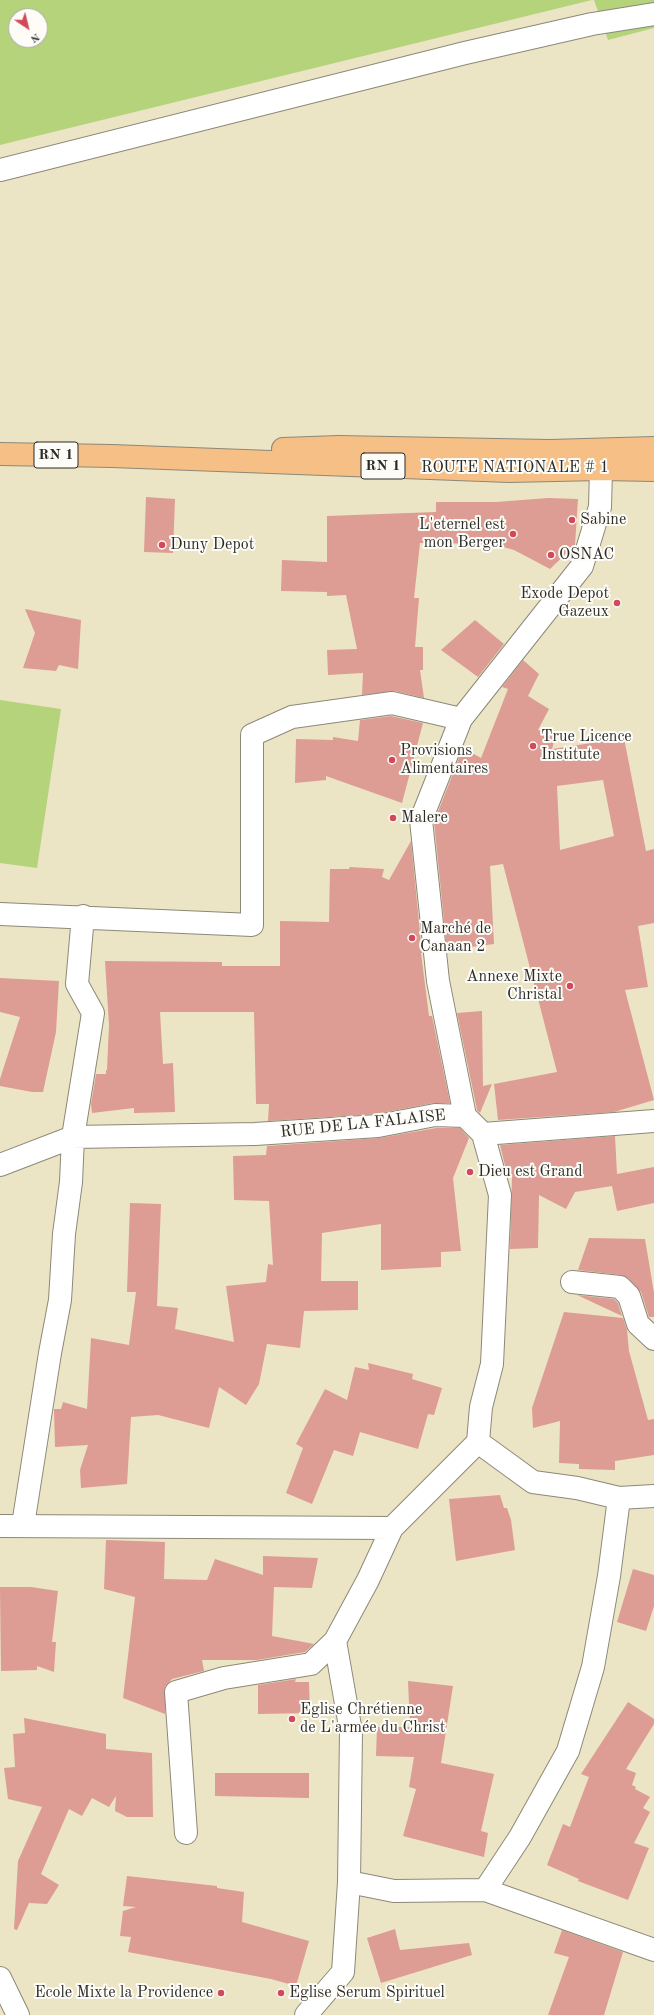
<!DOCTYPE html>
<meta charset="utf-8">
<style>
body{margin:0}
#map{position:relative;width:654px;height:2015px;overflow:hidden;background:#ece5c5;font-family:"Old Standard TT",serif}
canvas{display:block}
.north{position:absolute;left:8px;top:8px;width:40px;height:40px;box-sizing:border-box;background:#fdfcf7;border:1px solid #a9a8a5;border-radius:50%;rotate:145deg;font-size:11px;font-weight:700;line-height:16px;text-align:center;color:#2b2b2b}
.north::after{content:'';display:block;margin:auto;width:14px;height:18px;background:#d1495b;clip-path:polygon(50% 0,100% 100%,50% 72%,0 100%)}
</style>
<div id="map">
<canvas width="654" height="2015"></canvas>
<div class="north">N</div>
</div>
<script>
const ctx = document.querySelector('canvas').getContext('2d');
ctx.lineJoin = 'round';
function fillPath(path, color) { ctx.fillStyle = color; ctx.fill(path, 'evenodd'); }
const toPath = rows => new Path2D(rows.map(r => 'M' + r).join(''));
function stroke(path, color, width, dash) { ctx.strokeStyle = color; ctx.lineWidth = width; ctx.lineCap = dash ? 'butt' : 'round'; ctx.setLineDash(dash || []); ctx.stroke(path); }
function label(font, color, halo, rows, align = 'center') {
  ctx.font = font + ' "Old Standard TT",serif'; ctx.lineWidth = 4; ctx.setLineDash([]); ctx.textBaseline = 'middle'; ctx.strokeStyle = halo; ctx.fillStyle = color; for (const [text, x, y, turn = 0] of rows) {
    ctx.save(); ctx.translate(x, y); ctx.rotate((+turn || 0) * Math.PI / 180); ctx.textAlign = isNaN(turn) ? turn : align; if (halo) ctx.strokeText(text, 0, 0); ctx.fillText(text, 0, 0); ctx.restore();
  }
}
fillPath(toPath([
 [0,0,592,0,0,145],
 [16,16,40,16,40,40,16,40],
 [594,0,654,0,654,28,608,40],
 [0,700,61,709,37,868,0,863]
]), '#b4d37a');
fillPath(toPath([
 [146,497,175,499,173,553,144,552],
 [548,498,578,499,575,545,550,569,514,550,492,544,420,543,414,598,419,598,415,647,423,647,423,670,420,670,424,698,395,691,362,695,363,673,328,675,327,650,357,649,346,595,327,596,327,592,281,591,282,560,327,562,327,516,436,512,436,502,496,502],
 [25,609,81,620,78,669,59,665,56,671,23,668,35,633],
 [475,620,504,644,478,677,441,650],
 [523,660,539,674,528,696,549,709,538,730,556,735,552,749,624,738,646,851,654,849,654,923,638,926,648,987,625,990,654,1100,614,1112,498,1120,494,1084,557,1072,503,864,490,866,494,944,447,950,434,822,463,748,481,758,508,689,502,687],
 [603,780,614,836,560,850,557,786],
 [391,716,423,723,402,803,326,776,326,780,295,783,296,739,333,740,333,737,358,741,360,720],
 [411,841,422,953,421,953,429,1016,432,1016,450,1103,433,1103,376,1114,268,1121,269,1104,256,1104,254,1012,160,1012,163,1064,173,1063,175,1112,134,1113,134,1108,92,1113,91,1104,96,1074,106,1074,106,1070,107,1070,109,1025,105,961,222,962,222,966,280,966,280,921,329,922,330,869,349,869,350,867,384,869,382,877,389,880],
 [0,978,59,981,56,1032,43,1092,32,1092,0,1086,0,1079,20,1017,0,1012],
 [482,1011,483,1086,492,1084,480,1113,477,1110,457,1013],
 [436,1128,460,1128,469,1138,453,1178,461,1251,441,1252,441,1267,381,1270,381,1224,322,1233,321,1281,358,1281,358,1310,304,1311,300,1348,267,1344,259,1384,246,1405,219,1387,209,1428,158,1415,131,1417,127,1484,81,1488,80,1470,88,1445,55,1447,54,1409,61,1409,63,1402,87,1409,91,1338,129,1345,136,1292,127,1292,130,1203,161,1204,157,1306,178,1308,175,1329,234,1342,226,1286,266,1282,268,1264,273,1265,269,1201,234,1200,233,1156,266,1155,267,1146,379,1138],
 [615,1136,617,1174,654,1167,654,1203,617,1211,612,1186,575,1192,566,1209,539,1195,538,1248,510,1249,512,1177,508,1178,500,1145],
 [589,1238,645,1239,654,1293,654,1317,649,1317,641,1292,628,1278,621,1275,578,1270],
 [577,1295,614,1299,618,1303,622,1316],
 [564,1312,623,1318,627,1330,629,1351,648,1420,654,1419,654,1455,615,1461,615,1470,579,1469,579,1464,559,1463,560,1421,533,1428,532,1408],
 [368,1363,413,1374,412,1379,442,1388,434,1415,428,1414,418,1449,360,1432,353,1456,334,1450,312,1504,286,1493,303,1448,296,1444,325,1389,347,1400,355,1367,369,1370],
 [500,1495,504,1508,507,1508,511,1520,515,1550,456,1561,449,1499],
 [106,1540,165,1542,164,1579,207,1580,215,1559,263,1575,263,1556,318,1558,312,1588,274,1587,272,1636,314,1644,305,1652,257,1660,202,1660,204,1671,172,1679,165,1687,165,1714,123,1698,135,1597,104,1589],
 [633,1569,654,1575,654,1606,646,1631,617,1622],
 [0,1587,31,1587,58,1591,52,1642,56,1642,54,1672,37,1666,37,1670,1,1671],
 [296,1679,295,1682,309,1682,310,1713,258,1714,258,1685],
 [408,1681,453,1686,441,1763,494,1774,481,1831,488,1833,484,1857,403,1836,416,1789,409,1787,414,1757,376,1756,377,1727,410,1727],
 [628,1702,654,1719,654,1724,626,1769,636,1773,632,1785,636,1787,635,1789,650,1797,643,1808,650,1812,634,1843,649,1848,628,1900,578,1881,579,1879,547,1865,563,1824,570,1827,589,1777,581,1774],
 [24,1718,106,1734,106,1749,152,1753,153,1817,127,1817,115,1811,116,1796,109,1807,92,1798,82,1816,69,1809,41,1874,59,1885,47,1904,29,1903,17,1930,14,1929,18,1861,42,1807,8,1799,4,1768,15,1767,13,1734,25,1733],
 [215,1773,309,1773,309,1798,215,1796],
 [127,1876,217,1886,217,1888,244,1892,242,1922,309,1941,296,1986,271,1979,128,1952,131,1937,120,1936,123,1911,136,1907,123,1906],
 [395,1929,400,1950,469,1943,472,1955,381,1983,367,1938],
 [562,1930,623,1952,604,2015,548,2015,569,1957,554,1953]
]), '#dd9c94');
const minor = toPath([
 [0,170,465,53,592,24,654,14],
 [0,914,252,925,252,735,292,717,392,703,461,719],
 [465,1116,438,981,421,820,461,719,582,566,600,507,601,469],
 [483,1134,654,1121],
 [0,1165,73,1137,255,1134,378,1126,435,1115,465,1116,483,1134,500,1195,492,1364,481,1407,478,1442],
 [572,1282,620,1287,629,1296,638,1324,654,1339],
 [23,1525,50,1353,60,1300,64,1234,71,1182,73,1137,93,1013,77,984,83,916],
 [0,1526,392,1528,478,1442,533,1482,577,1488,619,1498,654,1496],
 [186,1833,176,1692,224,1678,311,1664,335,1641],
 [349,1882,394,1891,485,1890,654,1950],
 [485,1890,520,1837,568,1751,593,1667,609,1576,619,1498],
 [0,1978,18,2015],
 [306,2015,343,1972,349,1882,351,1732,335,1641,368,1580,392,1528]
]);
const major = toPath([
 [283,449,338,447,550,451,654,448],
 [0,454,112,456,509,471,601,469,654,470]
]);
stroke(minor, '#8c8878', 24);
stroke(major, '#8c8878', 24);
stroke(minor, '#fff', 22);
stroke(major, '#f5bf86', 22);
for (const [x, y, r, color] of [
 [572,520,4,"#d1495b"],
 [513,534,4,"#d1495b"],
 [162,545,4,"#d1495b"],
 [551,555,4,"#d1495b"],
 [617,603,4,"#d1495b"],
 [533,746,4,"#d1495b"],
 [392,760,4,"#d1495b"],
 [393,818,4,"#d1495b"],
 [412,938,4,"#d1495b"],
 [570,986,4,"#d1495b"],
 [470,1172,4,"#d1495b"],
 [292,1719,4,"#d1495b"],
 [221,1993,4,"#d1495b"],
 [281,1993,4,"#d1495b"]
]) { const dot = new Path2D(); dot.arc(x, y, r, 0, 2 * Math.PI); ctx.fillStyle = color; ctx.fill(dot); stroke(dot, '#fdfcf7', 1.5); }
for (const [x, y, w] of [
 [56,455,44],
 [383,466,44]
]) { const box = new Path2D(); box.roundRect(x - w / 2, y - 13, w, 26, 3); ctx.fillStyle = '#fdfcf7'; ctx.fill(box); stroke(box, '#2b2b2b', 1); }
label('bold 15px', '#2b2b2b', null, [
 ["RN 1",56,455],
 ["RN 1",383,466]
]);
label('16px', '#2b2b2b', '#fdfcf7', [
 ["ROUTE NATIONALE # 1",515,468],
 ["RUE DE LA FALAISE",363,1124,-6]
]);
label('16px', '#2b2b2b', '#fdfcf7', [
 ["Sabine",580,520],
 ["L'eternel est",505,525,"right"],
 ["mon Berger",505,543,"right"],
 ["Duny Depot",170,545],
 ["OSNAC",559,555],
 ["Exode Depot",609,594,"right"],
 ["Gazeux",609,612,"right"],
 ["True Licence",541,737],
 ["Institute",541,755],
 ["Provisions",400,751],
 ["Alimentaires",400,769],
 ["Malere",401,818],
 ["Marché de",420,929],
 ["Canaan 2",420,947],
 ["Annexe Mixte",562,977,"right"],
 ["Christal",562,995,"right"],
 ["Dieu est Grand",478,1172],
 ["Eglise Chrétienne",300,1710],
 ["de L'armée du Christ",300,1728],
 ["Ecole Mixte la Providence",213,1993,"right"],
 ["Eglise Serum Spirituel",289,1993]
], 'left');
</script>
